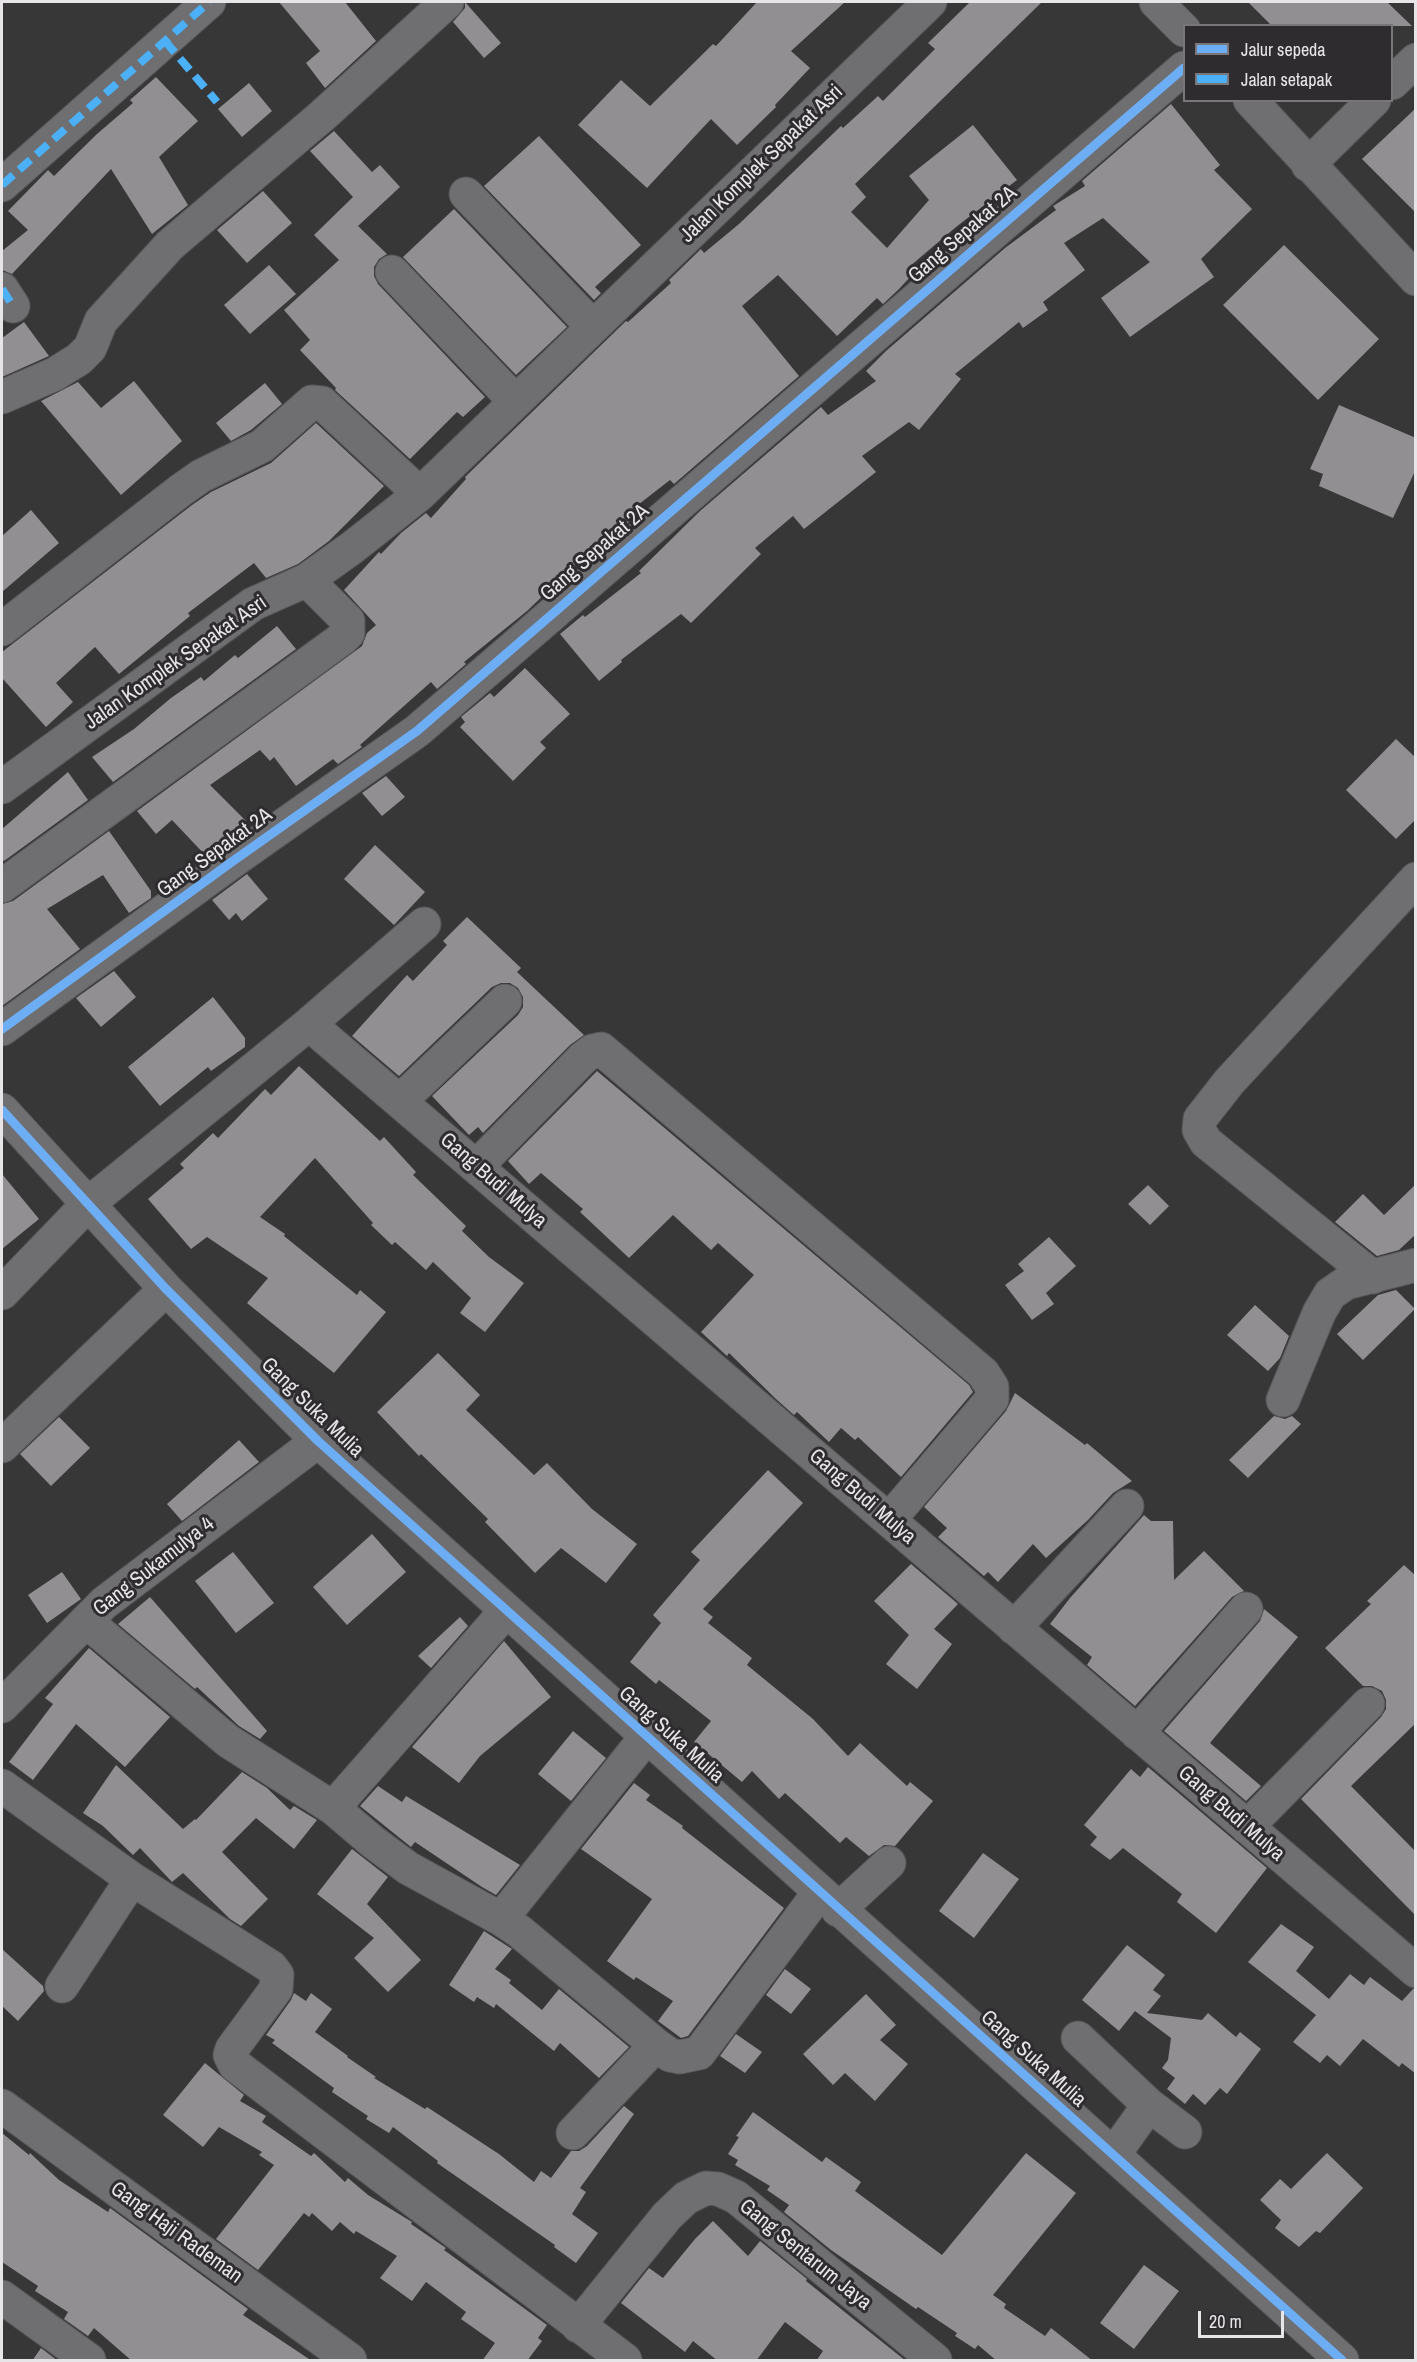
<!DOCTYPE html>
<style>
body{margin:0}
#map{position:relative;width:1417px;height:2362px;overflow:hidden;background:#383738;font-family:"Archivo Narrow",sans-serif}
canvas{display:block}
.frame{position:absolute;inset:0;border:3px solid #e7e5e8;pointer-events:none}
.legend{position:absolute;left:1183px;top:24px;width:210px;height:78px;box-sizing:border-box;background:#2e2c2f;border:2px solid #787679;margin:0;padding:8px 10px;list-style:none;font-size:18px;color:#e7e5e8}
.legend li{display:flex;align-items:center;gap:12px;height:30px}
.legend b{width:30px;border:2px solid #787679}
.scale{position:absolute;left:1198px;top:2311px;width:86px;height:27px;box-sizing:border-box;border:3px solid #e7e5e8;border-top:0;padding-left:8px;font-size:18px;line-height:21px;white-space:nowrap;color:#e7e5e8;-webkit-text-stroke:4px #2e2c2f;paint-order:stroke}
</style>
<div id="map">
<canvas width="1417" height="2362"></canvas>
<div class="frame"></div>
<ul class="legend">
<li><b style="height:8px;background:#6dadf4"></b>Jalur sepeda</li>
<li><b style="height:8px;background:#4cb0f7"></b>Jalan setapak</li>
</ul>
<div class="scale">20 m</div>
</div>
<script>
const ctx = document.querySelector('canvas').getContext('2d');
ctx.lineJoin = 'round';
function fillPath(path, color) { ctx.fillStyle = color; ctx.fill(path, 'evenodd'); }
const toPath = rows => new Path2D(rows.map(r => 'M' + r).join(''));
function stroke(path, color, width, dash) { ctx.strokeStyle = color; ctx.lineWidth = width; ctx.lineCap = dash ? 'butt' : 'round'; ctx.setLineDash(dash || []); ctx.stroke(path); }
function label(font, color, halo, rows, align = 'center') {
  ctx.font = font + ' "Archivo Narrow",sans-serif'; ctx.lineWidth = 6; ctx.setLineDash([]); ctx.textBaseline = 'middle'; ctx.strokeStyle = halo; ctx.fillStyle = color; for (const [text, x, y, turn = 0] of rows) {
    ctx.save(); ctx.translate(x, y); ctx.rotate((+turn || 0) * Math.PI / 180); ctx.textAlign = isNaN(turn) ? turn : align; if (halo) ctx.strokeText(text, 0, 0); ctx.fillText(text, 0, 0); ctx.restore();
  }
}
fillPath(toPath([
 [279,2,345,2,376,41,325,88,306,63,320,51],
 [465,2,501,43,484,58,453,22,465,8],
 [757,2,845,2,791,51,810,68,775,105,776,107,737,145,711,119,647,188,578,125,621,80,650,106,713,44,716,46],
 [970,2,1042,2,855,184,866,197,851,212,887,248,929,200,909,176,973,125,1017,180,956,227,909,267,914,273,898,290,883,304,877,298,837,336,778,275,742,306,799,376,674,484,670,480,625,515,630,521,606,541,603,538,527,611,464,662,466,664,437,689,431,682,360,745,362,747,338,764,333,759,296,786,274,757,270,761,260,750,210,785,249,824,235,837,207,857,172,820,156,834,137,811,362,646,367,633,376,625,344,590,379,552,381,554,401,533,426,513,431,518,466,479,465,477,626,321,628,322,671,283,669,280,701,249,704,253,739,224,841,126,843,128,878,96,883,101,935,49,928,43],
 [1248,2,1387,2,1412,26,1272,26],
 [156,77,198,121,159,157,188,205,152,234,111,169,12,274,2,270,2,251,28,230,8,211,48,170,54,176,97,134,133,103,130,100],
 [249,83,272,111,242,137,218,109],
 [1171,104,1220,165,1214,170,1252,209,1201,259,1214,277,1130,337,1101,298,1150,262,1103,218,1064,243,1085,270,1043,302,1048,310,1023,328,1019,322,955,374,961,379,919,430,909,422,862,456,876,472,804,529,793,516,755,548,761,554,691,623,681,614,621,660,622,662,599,681,560,634,583,615,585,617,641,573,639,571,700,511,821,407,828,415,876,381,866,371,886,351,1005,248,1056,210,1053,206,1085,186,1082,181],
 [1416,108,1416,213,1362,159],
 [334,131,372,172,380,165,400,187,358,226,387,254,379,259,374,267,374,276,378,284,485,397,463,417,457,412,410,459,335,390,336,388,300,350,310,340,284,310,339,260,314,235,353,197,310,151],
 [539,136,641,245,595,287,601,293,594,300,484,186],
 [263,191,292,223,247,263,217,230],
 [454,209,567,327,516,375,403,257],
 [1284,245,1379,339,1318,400,1223,305],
 [269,265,296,294,250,334,224,305],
 [24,322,49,356,2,377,2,338],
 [134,381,182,441,121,495,41,401,78,382,101,408],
 [265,383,282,404,251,430,231,441,216,423],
 [1339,405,1416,438,1416,469,1393,518,1319,486,1323,474,1310,469],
 [316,423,384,486,329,541,298,564,266,578,254,563,188,613,190,616,119,674,95,647,56,683,73,702,46,727,2,678,2,652,192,505,211,492,271,463],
 [31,510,59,543,2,592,2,536],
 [277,626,296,649,113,782,92,757,134,729,171,698,201,677,204,681,235,655,238,658],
 [525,668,570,714,540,742,546,748,513,781,460,727,465,722,461,717,490,693,494,697],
 [1396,739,1416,758,1416,819,1396,839,1346,790],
 [68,772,88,800,4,861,2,859,2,829],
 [386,776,405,797,382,816,362,793],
 [109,831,151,891,151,898,129,913,103,875,47,909,80,949,2,1006,2,904,13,901],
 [375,845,425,892,394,925,344,879],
 [247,874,268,899,242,921,236,913,229,920,212,900],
 [467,917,521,968,517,972,584,1035,570,1045,483,1133,478,1127,469,1135,432,1096,518,1015,523,1007,523,997,518,988,510,983,501,983,492,987,399,1076,352,1036,407,975,413,981,447,945,443,941],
 [114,971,136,997,101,1027,76,998],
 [213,997,245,1038,245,1047,211,1071,208,1067,160,1106,128,1067],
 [299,1066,380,1141,384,1137,416,1172,413,1175,466,1226,462,1231,489,1257,524,1283,485,1332,460,1313,471,1298,433,1262,426,1270,395,1242,392,1245,371,1225,373,1223,315,1158,260,1217,285,1234,284,1236,357,1295,360,1290,386,1312,334,1373,247,1303,268,1278,207,1237,191,1249,148,1199,184,1168,180,1164,213,1133,218,1138,265,1089,271,1095],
 [597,1071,969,1385,973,1392,901,1477,858,1437,855,1440,841,1428,829,1442,797,1412,794,1415,776,1399,729,1353,727,1356,701,1332,754,1275,718,1243,711,1250,673,1215,629,1258,580,1212,583,1209,541,1173,529,1184,508,1161],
 [2,1174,39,1219,2,1249],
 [1416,1184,1416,1234,1399,1250,1377,1256,1335,1222,1363,1194,1384,1215],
 [1148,1185,1169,1206,1150,1225,1128,1204],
 [1049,1237,1076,1266,1046,1293,1054,1304,1032,1320,1005,1285,1024,1271,1018,1264],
 [1396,1290,1415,1309,1363,1360,1337,1334,1378,1295],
 [1255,1305,1289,1336,1280,1358,1268,1371,1227,1335],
 [438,1353,480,1395,466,1410,534,1475,547,1463,592,1509,637,1544,606,1583,561,1548,535,1573,485,1522,488,1519,421,1454,419,1456,377,1412],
 [1015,1393,1085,1445,1087,1443,1132,1481,1113,1493,1088,1520,1046,1558,1033,1544,998,1582,988,1572,984,1576,938,1537,947,1528,924,1507,1006,1411],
 [1274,1416,1285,1419,1292,1416,1301,1424,1248,1478,1229,1460],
 [59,1417,90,1448,51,1486,20,1454],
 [239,1440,259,1462,182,1521,167,1504],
 [768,1470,803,1503,703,1609,713,1617,708,1623,752,1658,747,1665,813,1719,848,1756,860,1743,907,1786,910,1782,933,1801,895,1846,884,1845,869,1856,846,1837,840,1843,785,1793,779,1799,752,1771,742,1782,694,1742,711,1721,659,1680,656,1684,630,1662,661,1623,653,1615,700,1560,691,1552],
 [1144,1515,1151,1521,1173,1521,1174,1580,1204,1551,1244,1591,1232,1597,1135,1706,1087,1665,1092,1657,1050,1624,1070,1598],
 [372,1534,406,1572,347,1625,313,1587],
 [233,1552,274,1603,236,1633,195,1581],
 [911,1564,958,1604,934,1629,952,1644,917,1689,886,1664,909,1635,874,1601],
 [1404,1565,1416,1576,1416,1723,1351,1786,1416,1852,1416,1916,1301,1799,1381,1717,1386,1709,1386,1700,1382,1691,1372,1686,1363,1686,1325,1648,1371,1604,1367,1601],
 [62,1572,81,1599,47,1623,28,1595],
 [150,1597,267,1731,260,1739,239,1726,197,1687,195,1689,118,1624],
 [1264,1609,1298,1637,1210,1743,1261,1786,1246,1801,1164,1731,1260,1621],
 [460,1617,468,1626,431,1668,418,1656],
 [504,1641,551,1697,480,1756,459,1783,412,1747],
 [89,1648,170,1717,125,1767,76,1724,33,1780,9,1762,53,1704,45,1698],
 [573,1731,606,1758,571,1801,538,1774],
 [116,1765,183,1829,195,1819,196,1820,242,1772,267,1788,290,1810,294,1806,317,1820,294,1849,256,1818,222,1852,268,1899,241,1926,230,1919,183,1873,172,1882,140,1848,133,1855,103,1826,83,1813],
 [1148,1767,1267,1868,1216,1933,1177,1902,1182,1894,1123,1848,1110,1860,1090,1845,1097,1837,1084,1825,1131,1769,1140,1777],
 [634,1783,650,1795,646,1800,683,1826,682,1828,784,1908,688,2036,681,2038,658,2021,673,2001,636,1977,634,1980,607,1961,652,1899,581,1849],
 [378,1786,402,1802,406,1796,520,1865,496,1895,482,1887,415,1842,411,1847,360,1806],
 [352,1849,388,1877,367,1904,421,1960,388,1992,354,1958,374,1938,317,1894],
 [983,1853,1019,1879,974,1938,939,1911],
 [1281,1924,1314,1947,1296,1971,1329,1999,1350,1974,1364,1985,1370,1977,1402,2001,1413,1989,1416,1989,1416,2074,1402,2063,1399,2067,1363,2039,1340,2066,1327,2055,1320,2063,1293,2042,1316,2015,1248,1962],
 [484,1931,512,1949,495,1969,511,1980,509,1983,542,2010,559,1989,629,2047,599,2078,560,2043,554,2051,496,2004,494,2008,477,1997,474,2002,449,1985],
 [1127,1945,1165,1975,1153,1990,1161,1996,1147,2013,1202,2020,1208,2013,1236,2037,1240,2032,1261,2049,1227,2094,1220,2088,1205,2105,1193,2094,1185,2104,1167,2089,1175,2078,1162,2068,1168,2060,1171,2038,1135,2011,1119,2031,1082,2000],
 [2,1949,43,1986,44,1991,18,2021,2,2006],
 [785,1969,811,1989,791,2014,766,1995],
 [294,1993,306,2001,311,1993,332,2009,315,2032,348,2056,347,2057,376,2077,374,2078,425,2109,427,2107,499,2154,534,2182,541,2171,551,2178,571,2151,579,2151,587,2146,624,2106,634,2114,580,2188,586,2192,572,2214,598,2233,576,2263,554,2247,555,2245,437,2163,438,2161,393,2127,389,2133,366,2119,368,2116,332,2092,334,2088,272,2043,275,2040,266,2035,291,2000],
 [866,1994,896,2025,880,2040,908,2064,875,2101,845,2073,833,2085,803,2054],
 [736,2034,762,2052,745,2073,720,2056],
 [205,2063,244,2095,240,2101,266,2116,262,2122,311,2156,314,2153,345,2182,348,2178,368,2195,412,2222,411,2224,446,2248,444,2250,547,2325,538,2338,542,2341,527,2361,482,2361,495,2343,461,2319,466,2312,426,2282,412,2301,380,2278,397,2256,356,2231,354,2234,340,2222,332,2231,312,2213,309,2217,304,2213,258,2270,216,2239,274,2165,259,2155,262,2152,219,2127,203,2147,163,2115],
 [753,2112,822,2162,826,2157,861,2182,855,2191,942,2255,1026,2153,1076,2193,993,2295,1006,2304,1004,2308,1045,2336,1051,2328,1093,2361,997,2361,978,2345,975,2349,955,2336,957,2333,918,2307,916,2309,831,2250,784,2212,789,2205,767,2190,770,2186,735,2165,738,2160,728,2154,739,2137,736,2136],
 [2,2133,29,2155,30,2153,59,2180,108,2212,110,2208,248,2309,243,2315,312,2361,132,2361,94,2328,88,2336,64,2319,68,2312,35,2291,38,2286,2,2262],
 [1327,2153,1363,2188,1320,2233,1316,2231,1299,2247,1275,2228,1281,2220,1260,2200,1280,2179,1291,2189],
 [713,2221,748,2256,760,2241,807,2279,806,2281,906,2361,816,2361,823,2351,785,2322,756,2361,718,2361,693,2341,685,2352,621,2303,649,2268,663,2278,695,2239],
 [1144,2265,1179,2291,1134,2349,1100,2323],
 [41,2348,58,2361,32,2361]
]), '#918f91');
const minor = toPath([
 [1156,2,1184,30],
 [1392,83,1416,60],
 [1250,100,1416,279],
 [1308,165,1374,100],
 [2,185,209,2],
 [466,194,593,327],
 [392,272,515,401],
 [2,289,13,306],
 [2,397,55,374,79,359,90,348,101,321,170,245,322,116,447,2],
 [2,629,181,490,201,476,262,446,312,402,322,403,420,494],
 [2,787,253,604,307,580,353,547,420,494,930,2],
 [2,886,343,638,348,633,348,621,307,580],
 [309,1024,1416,1971],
 [2,1029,233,861,417,731,1184,68],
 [400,1101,505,1001],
 [2,1110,166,1289,318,1441,1342,2360],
 [476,1167,583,1058,592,1051,601,1049,983,1373,992,1387,992,1399,889,1520],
 [1373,1277,1206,1142,1199,1130,1200,1119,1229,1082,1416,879],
 [2,1293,88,1204,309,1024,424,924],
 [1283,1400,1319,1313,1330,1294,1346,1283,1416,1265],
 [2,1446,166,1289],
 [86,1621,228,1741,333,1808,373,1842,408,1868,501,1919],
 [1014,1628,1127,1506],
 [2,1706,104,1603,318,1441],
 [1137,1733,1246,1609],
 [2,1786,132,1879,271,1967,277,1975,276,1989,232,2049,230,2055,235,2065,625,2360],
 [333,1808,506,1611],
 [1247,1827,1368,1704],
 [838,1910,889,1863],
 [62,1986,132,1879],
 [1078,2038,1149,2105,1114,2154],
 [656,2045,670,2055,680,2057,699,2053,819,1893],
 [1149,2105,1185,2132],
 [2,2106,350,2360],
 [573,2133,656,2045,519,1931,501,1919,647,1736],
 [2,2297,89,2360],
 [578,2326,667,2216,686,2198,706,2188,718,2189,736,2197,935,2360]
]);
stroke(minor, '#575658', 35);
stroke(minor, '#6f6e70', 33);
stroke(toPath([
 [165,41,217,102],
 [2,185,209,2],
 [2,289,13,306]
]), '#4cb0f7', 8, [15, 8]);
stroke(toPath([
 [2,1029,233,861,417,731,1184,68],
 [2,1110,166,1289,318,1441,1342,2360]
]), '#6dadf4', 9);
label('21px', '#e7e5e8', '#2e2c2f', [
 ["Jalan Komplek Sepakat Asri",762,164,-44],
 ["Gang Sepakat 2A",963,235,-41],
 ["Gang Sepakat 2A",595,553,-41],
 ["Jalan Komplek Sepakat Asri",176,663,-35],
 ["Gang Sepakat 2A",215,853,-36],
 ["Gang Budi Mulya",493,1181,41],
 ["Gang Suka Mulia",312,1408,44],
 ["Gang Budi Mulya",862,1497,41],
 ["Gang Sukamulya 4",154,1567,-38],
 ["Gang Suka Mulia",671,1735,42],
 ["Gang Budi Mulya",1231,1814,41],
 ["Gang Suka Mulia",1033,2059,42],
 ["Gang Haji Rademan",176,2233,36],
 ["Gang Sentarum Jaya",805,2255,39]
]);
</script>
